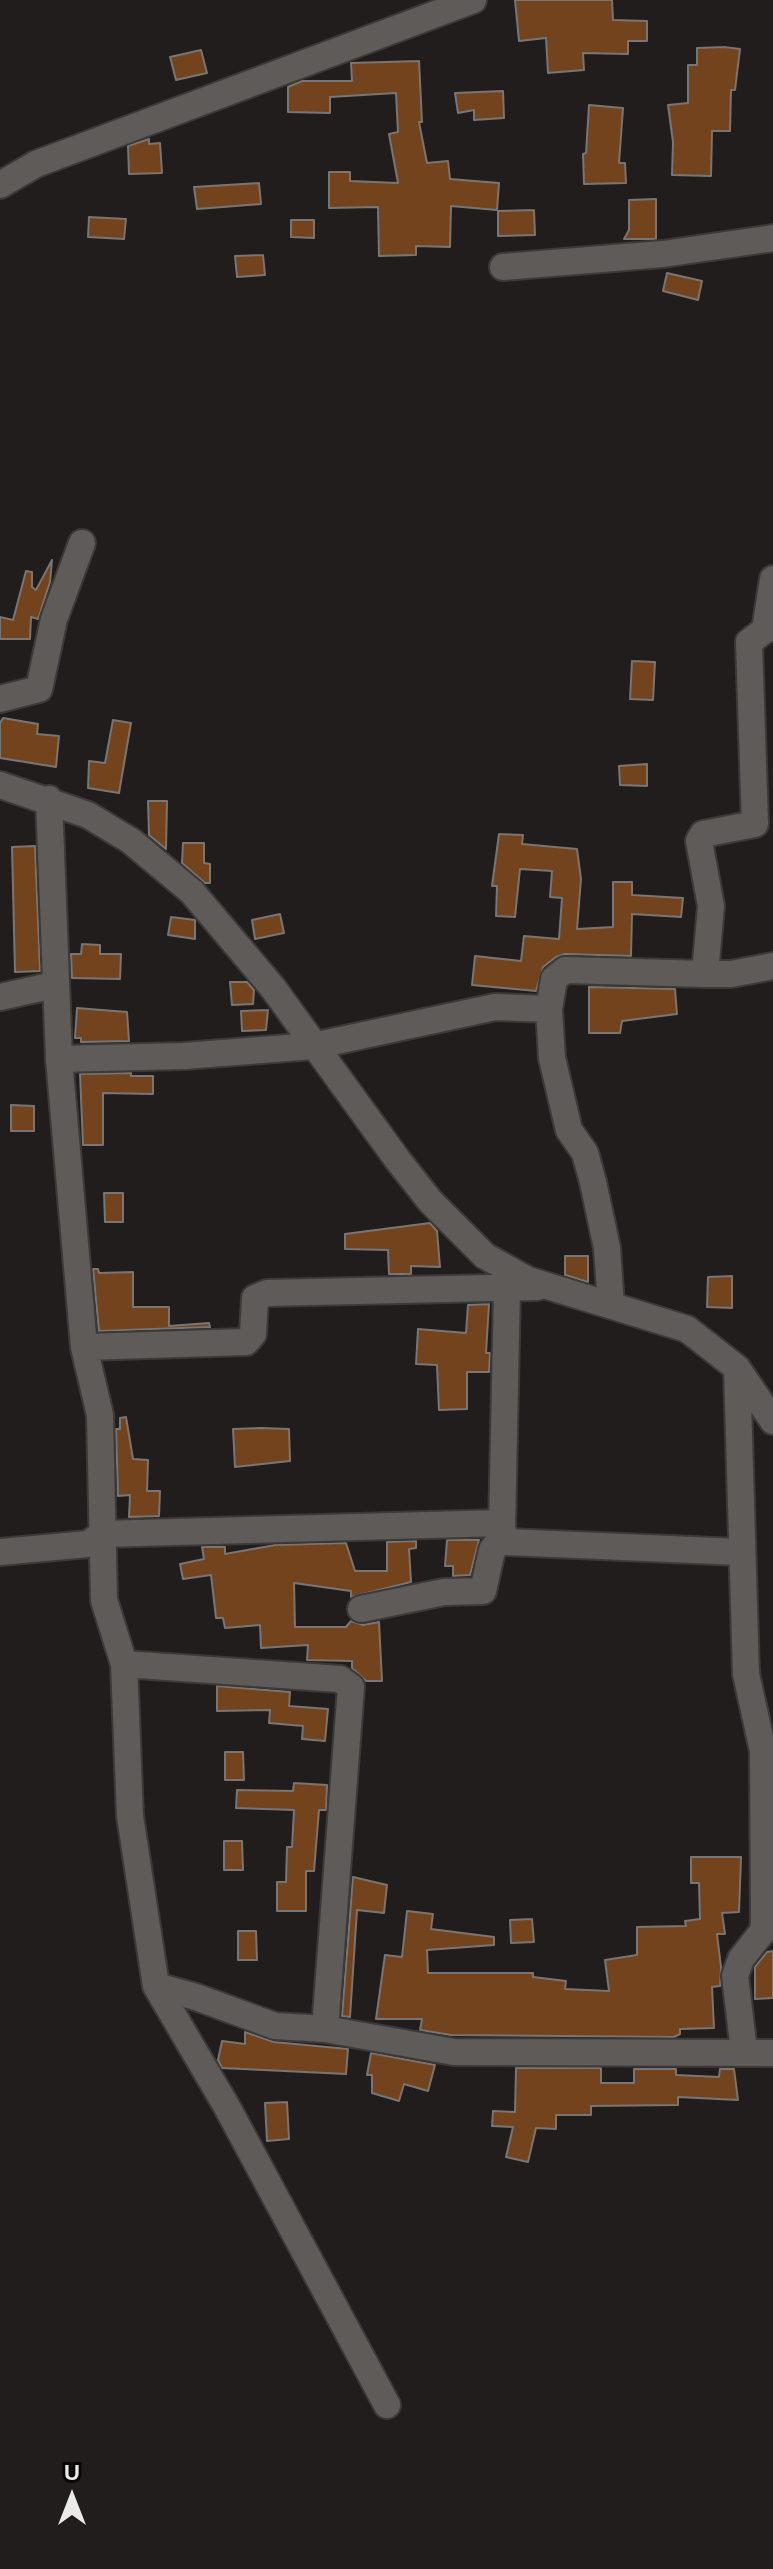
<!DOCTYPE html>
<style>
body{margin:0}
#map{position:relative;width:773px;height:2569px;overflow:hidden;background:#201d1c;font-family:Helvetica,sans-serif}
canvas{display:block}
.north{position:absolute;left:32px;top:2457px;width:80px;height:80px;-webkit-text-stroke:6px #090807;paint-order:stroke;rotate:0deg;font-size:22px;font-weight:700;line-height:32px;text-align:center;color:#eceae9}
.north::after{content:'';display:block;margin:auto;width:28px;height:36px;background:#eceae9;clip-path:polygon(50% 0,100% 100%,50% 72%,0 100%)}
</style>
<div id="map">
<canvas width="773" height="2569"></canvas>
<div class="north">U</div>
</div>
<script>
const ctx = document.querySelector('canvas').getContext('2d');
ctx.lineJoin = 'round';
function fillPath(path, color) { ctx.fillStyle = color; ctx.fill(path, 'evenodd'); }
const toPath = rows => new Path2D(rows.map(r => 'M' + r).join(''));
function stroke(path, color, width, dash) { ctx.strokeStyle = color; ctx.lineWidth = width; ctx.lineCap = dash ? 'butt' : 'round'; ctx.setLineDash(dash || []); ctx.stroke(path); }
const building = toPath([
 [515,0,612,0,613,20,647,21,647,41,628,41,628,54,583,53,584,70,548,73,546,38,519,41,515,0],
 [724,47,740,49,735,90,731,90,730,131,712,131,711,176,672,175,673,142,668,105,688,103,688,65,697,65,697,48,724,47],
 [201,50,207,73,176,80,170,57,201,50],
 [419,61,422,122,419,122,427,163,448,161,450,179,499,183,497,210,451,206,450,247,416,246,416,255,379,256,378,207,329,208,329,172,350,172,350,181,398,183,389,134,398,132,396,93,330,97,330,113,288,112,288,87,302,81,352,81,351,63,419,61],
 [503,91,504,118,474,120,474,110,458,113,455,93,503,91],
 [589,105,623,108,619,163,625,163,626,183,584,184,583,154,586,153,589,105],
 [149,139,149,144,160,143,162,173,129,174,128,146,149,139],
 [259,183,261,204,197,209,194,187,259,183],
 [656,199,656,239,624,239,629,230,629,200,656,199],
 [534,210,535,235,498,236,498,211,534,210],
 [89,217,126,219,124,239,88,237,89,217],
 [291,220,314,220,314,238,291,237,291,220],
 [263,255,265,275,237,277,235,256,263,255],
 [667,273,702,281,698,300,663,291,667,273],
 [52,560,50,582,38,619,31,617,30,639,0,639,0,617,13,620,26,571,32,572,32,587,36,590,52,560],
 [632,661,655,662,653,700,630,699,632,661],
 [3,718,38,724,37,734,59,736,56,767,0,758,0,723,3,718],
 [113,720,131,723,119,793,88,788,89,761,105,763,113,720],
 [647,764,647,786,620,785,619,766,647,764],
 [148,801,167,801,166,849,149,835,148,801],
 [499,834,523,835,522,844,577,849,581,879,577,929,613,927,613,882,632,882,632,895,683,898,681,917,632,914,631,956,565,954,556,957,543,967,536,991,472,985,475,956,521,961,524,936,559,939,562,898,550,897,552,871,520,869,515,917,496,916,497,886,492,886,499,834],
 [183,843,204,843,204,863,210,864,210,883,205,883,182,863,183,843],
 [35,846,40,971,15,972,12,847,35,846],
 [280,914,284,933,255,939,252,920,280,914],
 [171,917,195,920,195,939,168,935,171,917],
 [82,944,100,945,100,954,121,954,120,979,72,978,71,954,81,954,82,944],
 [230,982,247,982,254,990,253,1004,232,1005,230,982],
 [589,987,675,989,677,1014,622,1021,620,1033,589,1033,589,987],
 [77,1008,127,1012,129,1041,81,1042,81,1038,75,1038,77,1008],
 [268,1010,266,1030,242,1031,241,1011,268,1010],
 [131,1073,131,1076,153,1076,153,1094,103,1093,103,1145,83,1145,80,1074,131,1073],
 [11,1105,34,1106,34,1131,11,1131,11,1105],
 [104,1193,123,1193,123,1222,105,1222,104,1193],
 [430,1223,437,1231,440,1267,411,1266,411,1274,389,1274,388,1250,345,1249,345,1234,430,1223],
 [565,1256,588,1256,588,1282,565,1275,565,1256],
 [93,1269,98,1269,99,1273,133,1272,133,1307,169,1307,169,1326,209,1323,210,1327,99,1331,93,1269],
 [732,1276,732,1308,707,1307,708,1277,732,1276],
 [489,1304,486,1353,490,1353,489,1372,467,1372,467,1409,439,1410,437,1365,416,1364,418,1329,466,1333,468,1305,489,1304],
 [126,1417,133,1459,148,1460,147,1491,160,1491,159,1516,129,1517,130,1495,118,1496,116,1429,120,1429,120,1418,126,1417],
 [261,1428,289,1429,290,1461,235,1467,233,1429,261,1428],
 [447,1540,479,1540,470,1575,453,1576,453,1566,445,1566,447,1540],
 [416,1541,416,1548,409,1549,411,1582,351,1597,351,1591,294,1583,295,1627,346,1627,351,1621,363,1625,379,1622,382,1681,366,1681,352,1668,352,1661,307,1660,308,1645,261,1648,260,1625,225,1628,223,1618,216,1618,211,1575,183,1579,180,1564,204,1559,202,1547,225,1547,225,1554,275,1545,346,1543,355,1571,387,1571,387,1542,416,1541],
 [217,1686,290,1692,289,1706,328,1709,325,1741,302,1739,303,1726,269,1723,270,1710,217,1711,217,1686],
 [225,1752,243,1752,244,1780,225,1780,225,1752],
 [294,1783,327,1785,326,1810,319,1810,314,1871,306,1871,306,1911,277,1911,277,1882,286,1882,287,1847,292,1847,294,1810,236,1808,237,1790,293,1791,294,1783],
 [224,1841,242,1841,243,1870,224,1870,224,1841],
 [691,1857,741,1857,739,1912,722,1913,725,1934,717,1934,721,1967,720,1986,712,1987,714,2028,680,2029,680,2034,674,2037,451,2035,420,2030,422,2019,376,2019,385,1955,402,1957,407,1911,433,1914,431,1929,494,1937,494,1945,427,1950,428,1973,533,1973,533,1977,566,1981,565,1989,609,1991,605,1960,637,1955,637,1927,686,1926,685,1921,700,1919,699,1883,691,1883,691,1857],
 [353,1877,387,1885,384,1913,357,1910,350,2017,342,2016,353,1877],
 [532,1919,534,1942,511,1943,510,1920,532,1919],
 [238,1931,256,1931,257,1960,238,1960,238,1931],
 [773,1951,773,1998,755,1999,755,1967,767,1952,773,1951],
 [245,2032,274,2042,348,2049,346,2074,222,2068,218,2060,222,2041,245,2044,245,2032],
 [371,2053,435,2065,428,2091,404,2084,399,2101,372,2093,372,2075,367,2075,371,2053],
 [516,2068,601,2068,601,2083,634,2083,634,2069,676,2069,676,2075,719,2077,720,2069,734,2069,738,2100,678,2097,678,2105,591,2106,591,2115,556,2115,556,2129,536,2128,528,2162,506,2157,513,2127,492,2126,493,2111,515,2112,516,2068],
 [287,2102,289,2139,267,2141,265,2103,287,2102]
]);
fillPath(building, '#73431d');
stroke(building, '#787573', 2);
const minor = toPath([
 [0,185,36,164,473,0],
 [503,267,663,254,773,238],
 [0,699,39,689,54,619,82,543],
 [0,785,88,815,131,841,192,892,273,988,397,1159,430,1201,485,1256,528,1280,687,1329,737,1368,773,1421],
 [49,799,59,1059,84,1347,100,1415,104,1600,124,1664,130,1816,156,1986,227,2107,387,2405],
 [705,974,731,974,773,966],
 [0,997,54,985],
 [59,1059,184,1056,313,1046,495,1007,549,1009],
 [507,1288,502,1529,507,1542,739,1552],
 [611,1305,607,1248,593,1182,585,1153,569,1130,552,1058,549,1009,554,979,565,970,705,974,711,906,699,841,703,834,755,824,749,642,765,630,773,579],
 [84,1347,246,1342,253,1334,255,1298,267,1293,537,1287],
 [737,1368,746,1674,763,1751,764,1921,763,1931,741,1959,735,1976,744,2051],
 [0,1552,88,1544,102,1534,502,1523],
 [361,1609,444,1592,483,1591,492,1550,503,1537],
 [124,1664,340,1679,351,1687,325,2029],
 [156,1986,196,1997,275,2026,325,2029,454,2052,773,2053]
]);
stroke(minor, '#3b3a39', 30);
stroke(minor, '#5e5b59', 26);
</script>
